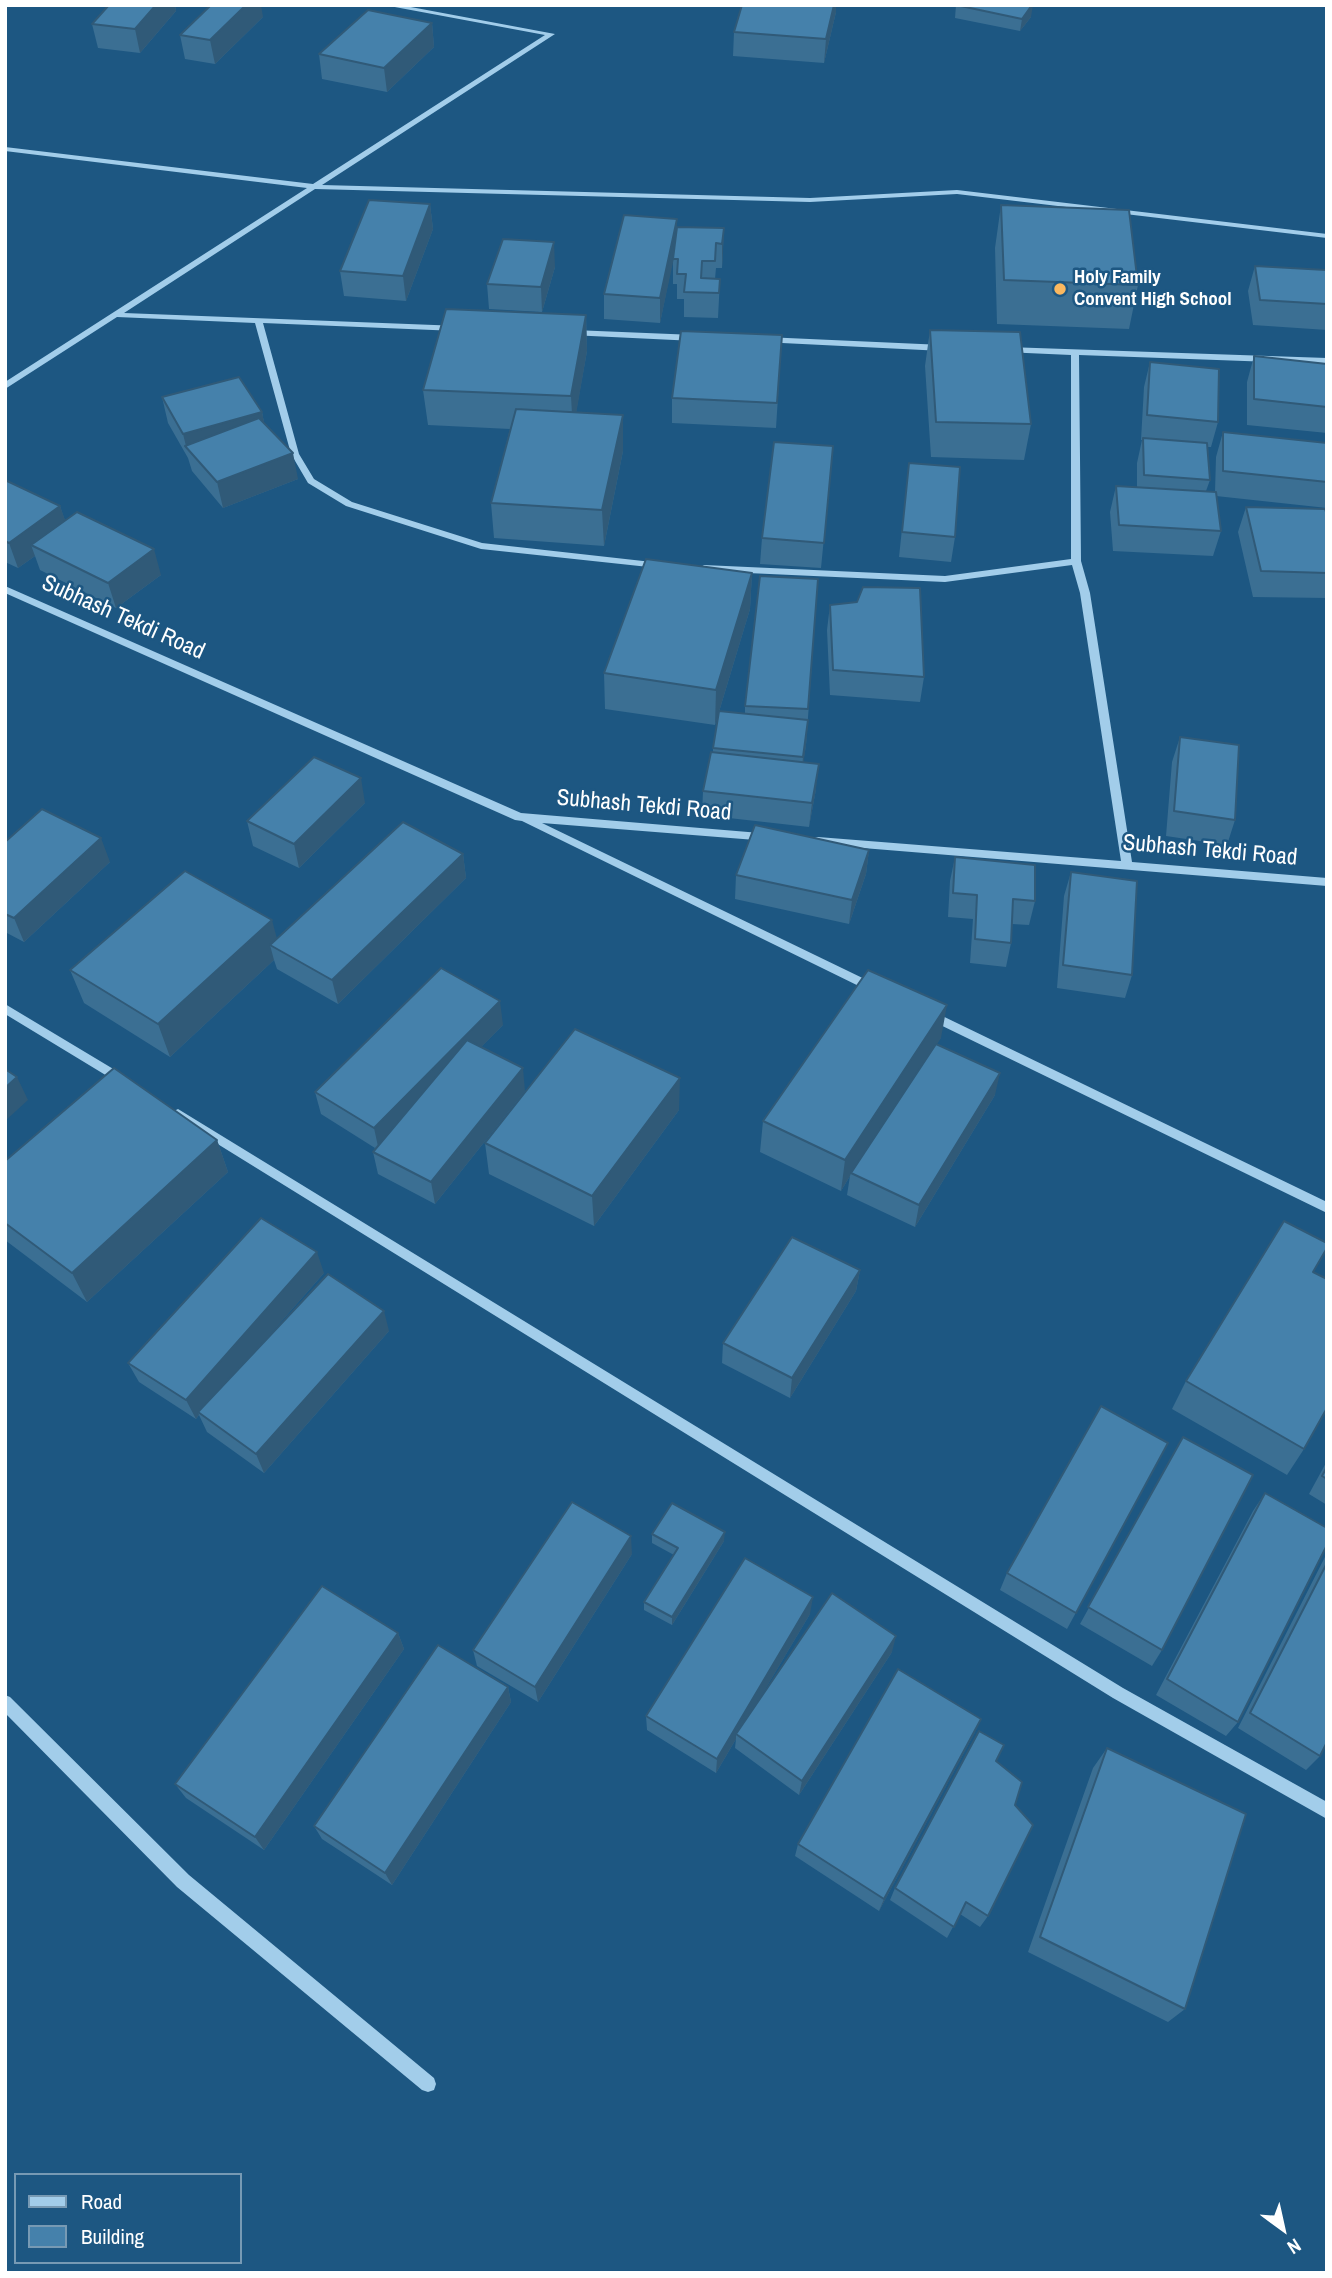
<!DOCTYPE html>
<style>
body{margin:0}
#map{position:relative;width:1332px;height:2278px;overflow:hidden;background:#1d5782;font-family:"Archivo Narrow",sans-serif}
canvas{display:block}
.frame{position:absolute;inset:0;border:7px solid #fff;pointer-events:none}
.legend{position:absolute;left:14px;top:2173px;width:228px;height:91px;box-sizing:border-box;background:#1d5782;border:2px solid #779ab4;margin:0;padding:9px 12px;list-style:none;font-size:21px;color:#fff}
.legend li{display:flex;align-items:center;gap:14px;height:35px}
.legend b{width:35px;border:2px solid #779ab4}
.north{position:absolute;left:1248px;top:2194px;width:70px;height:70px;-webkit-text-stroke:5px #1d5782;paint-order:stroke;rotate:147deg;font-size:19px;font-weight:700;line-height:28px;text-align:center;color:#fff}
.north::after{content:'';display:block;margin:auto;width:24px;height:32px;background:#fff;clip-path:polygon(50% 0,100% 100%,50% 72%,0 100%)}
</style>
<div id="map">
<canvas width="1332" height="2278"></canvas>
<div class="frame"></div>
<ul class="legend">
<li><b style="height:9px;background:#a2cdea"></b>Road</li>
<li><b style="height:19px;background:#4581ab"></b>Building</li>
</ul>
<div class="north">N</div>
</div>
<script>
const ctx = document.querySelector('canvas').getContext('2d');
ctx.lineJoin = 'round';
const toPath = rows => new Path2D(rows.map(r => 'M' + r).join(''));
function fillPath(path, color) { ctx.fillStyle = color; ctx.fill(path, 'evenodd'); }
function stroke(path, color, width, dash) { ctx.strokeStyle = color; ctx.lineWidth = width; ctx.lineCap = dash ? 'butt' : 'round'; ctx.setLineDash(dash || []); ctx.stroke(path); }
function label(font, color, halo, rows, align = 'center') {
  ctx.font = font + ' "Archivo Narrow",sans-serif'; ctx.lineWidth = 5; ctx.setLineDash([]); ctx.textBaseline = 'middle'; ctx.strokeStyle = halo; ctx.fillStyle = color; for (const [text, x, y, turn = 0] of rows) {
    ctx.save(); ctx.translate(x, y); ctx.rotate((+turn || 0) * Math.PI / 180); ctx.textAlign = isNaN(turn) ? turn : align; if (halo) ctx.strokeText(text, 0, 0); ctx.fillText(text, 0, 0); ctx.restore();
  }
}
fillPath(toPath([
 [384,5,400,5,555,34,322,185,810,198,957,190,1327,234,1327,238,957,194,810,202,315,189,124,313,460,326,460,330,457,331,263,323,299,454,314,479,352,502,482,543,661,563,663,565,658,568,481,549,346,506,308,483,291,454,255,323,117,317,5,389,5,382,307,188,5,151,5,147,313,184,545,35,384,5],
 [573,330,695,335,699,338,695,341,570,335,569,333,573,330],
 [765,337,943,345,947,348,943,351,762,342,761,340,765,337],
 [1007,347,1327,358,1327,364,1079,355,1081,561,1090,593,1132,862,1327,878,1327,886,814,844,813,841,814,838,818,837,1121,861,1080,593,1072,565,945,582,704,571,699,568,704,565,945,576,1071,559,1071,355,1004,352,1003,350,1007,347],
 [5,586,521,813,772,834,773,837,768,841,542,823,877,985,879,988,877,991,869,991,522,821,515,820,5,593,5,586],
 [5,1004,125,1076,127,1079,125,1082,117,1082,5,1014,5,1004],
 [930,1010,1327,1202,1327,1213,926,1018,924,1015,926,1012,930,1010],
 [178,1109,1123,1688,1327,1802,1327,1819,1113,1698,174,1117,172,1114,174,1111,178,1109],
 [5,1695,10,1697,189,1875,434,2078,436,2084,434,2090,428,2092,422,2090,177,1887,5,1713,5,1695]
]), '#a2cdea');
fillPath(toPath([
 [109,5,175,5,176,11,140,53,98,48,92,24],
 [956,5,1031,17,1020,31,955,18],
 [836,12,824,63,733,56,734,32],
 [263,17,215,64,185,59,180,35],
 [432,23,434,47,387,92,322,79,319,54],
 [430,204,433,229,406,301,344,296,340,271],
 [1001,205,1138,285,1129,329,997,324,995,248],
 [677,219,677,230,724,228,722,268,716,268,715,279,720,279,718,318,684,317,684,299,677,299,677,284,673,284,673,259,660,323,604,319,604,294],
 [1255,266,1327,274,1327,330,1253,325,1248,291],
 [555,267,542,312,489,309,487,284],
 [586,315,587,351,576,412,623,451,604,546,494,538,491,503,510,429,428,425,423,390],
 [930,330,1031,424,1024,460,931,457,925,366],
 [782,335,776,428,672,423,672,398],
 [1254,356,1327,364,1327,433,1247,425,1247,382],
 [1150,362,1218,422,1211,447,1208,447,1210,480,1206,491,1215,492,1216,457,1223,432,1327,443,1327,508,1216,496,1221,531,1213,556,1113,551,1110,512,1116,486,1137,487,1137,463,1142,440,1141,440,1144,387],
 [162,397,262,412,264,423,298,479,223,508,192,471,188,458,168,423],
 [833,446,821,568,760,564,762,538],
 [909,463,955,537,951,562,899,557],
 [5,480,60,506,65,521,161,575,116,608,40,570,35,556,18,568,5,562],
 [1246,507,1327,515,1327,598,1253,597,1238,532],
 [752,573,750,609,715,725,605,709,604,673],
 [818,579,806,745,803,763,816,789,809,827,702,815,703,791,713,752,713,748,745,714,745,706],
 [830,605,924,677,920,702,830,695,827,630],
 [1180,737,1235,820,1227,845,1166,836,1172,762],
 [365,803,299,868,253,846,247,821],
 [5,842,110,862,24,942,5,932],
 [869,850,866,874,849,924,735,899,736,875],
 [463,854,466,878,338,1004,277,969,274,960,170,1057,84,1003,70,970,277,939],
 [955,857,1035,901,1029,925,1012,924,1011,943,1006,967,970,963,973,919,948,917,950,881],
 [1071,872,1132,975,1125,998,1057,988,1064,896],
 [503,1025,481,1047,525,1091,435,1204,378,1174,373,1152,375,1148,321,1114,315,1092],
 [941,1038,936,1044,995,1095,915,1227,847,1195,850,1176,841,1191,760,1152,763,1121],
 [679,1110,594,1226,489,1174,485,1143],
 [217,1140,228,1172,87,1302,5,1240,5,1161],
 [860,1270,856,1291,790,1398,722,1363,723,1343],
 [1313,1272,1304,1449,1287,1475,1172,1409,1186,1381],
 [324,1273,248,1359,389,1331,264,1473,207,1432,199,1415,196,1419,139,1382,128,1363],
 [1183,1437,1162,1650,1152,1666,1080,1624],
 [1168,1443,1067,1629,1000,1590,1007,1573],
 [1327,1461,1327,1505,1309,1494],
 [1265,1493,1238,1722,1226,1736,1156,1695,1253,1511],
 [652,1534,724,1541,672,1625,644,1610,644,1602,674,1555,652,1543],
 [1327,1553,1327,1742,1320,1756,1306,1770,1238,1728],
 [632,1554,538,1702,477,1666,473,1650],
 [810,1614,755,1706,892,1652,799,1795,735,1748,736,1739,716,1773,647,1730,646,1716],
 [398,1633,404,1649,264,1850,186,1798,175,1784],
 [508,1687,511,1702,392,1885,322,1839,314,1826],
 [981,1719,974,1734,879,1911,795,1856,798,1844],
 [1107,1748,1185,2009,1168,2022,1028,1952,1093,1768],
 [996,1761,1015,1805,988,1916,980,1927,960,1914,947,1938,890,1900,895,1888]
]), '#3b6f93');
fillPath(toPath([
 [156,5,175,5,176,11,140,53,135,29],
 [246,5,261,5,263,17,215,64,210,40],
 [834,5,836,5,836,12,824,63,826,39],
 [1033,5,1031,17,1020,31,1022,19],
 [432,23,434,47,387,92,384,68],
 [430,204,433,229,406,301,403,276],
 [677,219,677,244,660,323,660,298],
 [724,228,723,253,722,268,722,244],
 [554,242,555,267,542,312,541,287],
 [586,315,587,351,573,432,571,396],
 [262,412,267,437,186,446,183,434],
 [623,415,623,451,604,546,602,510],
 [293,453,298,479,223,508,217,482],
 [60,506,69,531,31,545,35,556,18,568,9,543],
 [154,549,161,575,116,608,108,583],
 [752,573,750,609,715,725,716,690],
 [808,720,806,745,801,781,803,757],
 [819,764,816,789,809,827,812,803],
 [361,778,365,803,299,868,294,844],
 [101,838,110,862,24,942,14,918],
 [869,850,866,874,849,924,852,900],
 [463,854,466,878,338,1004,332,980],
 [272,920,280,950,270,945,274,960,170,1057,158,1024],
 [500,1001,503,1025,379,1151,374,1128],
 [947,1005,941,1038,852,1174,851,1173,850,1176,841,1191,845,1160],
 [523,1068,525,1091,435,1204,431,1182],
 [1000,1073,995,1095,915,1227,919,1205],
 [17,1077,28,1100,5,1121,5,1088],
 [680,1078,679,1110,594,1226,592,1196],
 [217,1140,228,1172,87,1302,72,1273],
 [317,1252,324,1273,200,1414,198,1412,199,1415,196,1419,186,1400],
 [860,1270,856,1291,790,1398,792,1378],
 [384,1311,389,1331,264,1473,256,1454],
 [725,1532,724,1541,672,1625,672,1617],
 [631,1536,632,1554,538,1702,535,1687],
 [813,1597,810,1614,738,1735,736,1734,736,1739,716,1773,717,1759],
 [398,1633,404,1649,264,1850,255,1837],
 [896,1636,892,1652,799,1795,802,1781],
 [508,1687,511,1702,392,1885,385,1873],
 [981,1719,974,1734,879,1911,884,1899]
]), '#305a78');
const building = toPath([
 [109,5,156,5,135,29,92,24,109,5],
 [211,5,246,5,210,40,180,35,211,5],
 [742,5,834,5,826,39,734,32,742,5],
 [956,5,1032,5,1022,19,956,5],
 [368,10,432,23,384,68,319,54,368,10],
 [369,200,430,204,403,276,340,271,369,200],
 [1001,205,1129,210,1138,285,1004,280,1001,205],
 [624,215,677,219,660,298,604,294,624,215],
 [677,227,724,228,722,244,716,243,715,261,702,261,701,278,720,279,719,293,684,292,686,274,677,274,678,259,673,259,677,227],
 [503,239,554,242,541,287,487,284,503,239],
 [1255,266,1326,270,1327,304,1260,300,1255,266],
 [446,309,586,315,571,396,423,390,446,309],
 [930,330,1020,332,1031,424,936,422,930,330],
 [681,331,782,335,777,403,672,398,681,331],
 [1254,356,1327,364,1327,407,1254,399,1254,356],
 [1150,362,1219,369,1218,422,1147,415,1150,362],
 [239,377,262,412,183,434,162,397,239,377],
 [516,409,623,415,602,510,491,503,516,409],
 [259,418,293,453,217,482,185,446,259,418],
 [1223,432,1327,443,1327,482,1223,471,1223,432],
 [1143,438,1207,443,1210,480,1144,475,1143,438],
 [774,442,833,446,824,543,762,538,774,442],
 [909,463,960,467,955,537,902,532,909,463],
 [5,480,60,506,9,543,5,541,5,480],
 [1116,486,1216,492,1221,531,1119,525,1116,486],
 [1246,507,1325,509,1327,515,1327,573,1261,571,1246,507],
 [77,512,154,549,108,583,31,545,77,512],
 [646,559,752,573,716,690,604,673,646,559],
 [760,576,818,579,808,709,745,706,760,576],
 [863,587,920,588,924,677,833,670,830,605,857,602,863,587],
 [719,711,808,720,803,757,713,748,719,711],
 [1180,737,1239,745,1235,820,1174,811,1180,737],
 [711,752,819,764,812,803,703,791,711,752],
 [314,757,361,778,294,844,247,821,314,757],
 [42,809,101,838,14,918,5,914,5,842,42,809],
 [403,822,463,854,332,980,270,945,403,822],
 [755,825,869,850,852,900,736,875,755,825],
 [955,857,1035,865,1035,901,1013,899,1011,943,975,939,977,895,953,893,955,857],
 [185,871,272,920,158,1024,70,970,185,871],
 [1071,872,1137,881,1132,975,1063,965,1071,872],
 [441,968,500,1001,374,1128,315,1092,441,968],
 [868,970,947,1005,845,1160,763,1121,868,970],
 [575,1029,680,1078,592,1196,485,1143,575,1029],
 [467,1040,523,1068,431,1182,373,1152,467,1040],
 [936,1044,1000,1073,919,1205,851,1173,936,1044],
 [114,1068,217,1140,72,1273,5,1223,5,1161,114,1068],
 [5,1069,17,1077,5,1088,5,1069],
 [261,1218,317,1252,186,1400,128,1363,261,1218],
 [1284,1221,1327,1243,1327,1248,1313,1272,1327,1279,1327,1408,1304,1449,1186,1381,1284,1221],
 [792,1237,860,1270,792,1378,723,1343,792,1237],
 [328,1274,384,1311,256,1454,198,1412,328,1274],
 [1101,1406,1168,1443,1076,1613,1007,1573,1101,1406],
 [1183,1437,1253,1475,1162,1650,1088,1607,1183,1437],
 [1327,1467,1327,1479,1322,1476,1327,1467],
 [1265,1493,1327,1528,1327,1545,1238,1722,1167,1679,1265,1493],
 [572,1502,631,1536,535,1687,473,1650,572,1502],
 [672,1503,725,1532,672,1617,644,1602,678,1548,652,1534,672,1503],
 [745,1558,813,1597,717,1759,646,1716,745,1558],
 [1327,1563,1327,1742,1320,1756,1250,1713,1327,1563],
 [322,1586,398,1633,255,1837,175,1784,322,1586],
 [832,1593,896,1636,802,1781,736,1734,832,1593],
 [438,1645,508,1687,385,1873,314,1826,438,1645],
 [898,1669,981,1719,884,1899,798,1844,898,1669],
 [979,1731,1004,1745,996,1761,1022,1782,1015,1805,1033,1825,988,1916,966,1902,954,1927,895,1888,979,1731],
 [1107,1748,1246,1814,1185,2009,1040,1937,1107,1748]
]);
fillPath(building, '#4581ab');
stroke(building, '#305a78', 2);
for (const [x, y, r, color] of [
 [1060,289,7,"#fab860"]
]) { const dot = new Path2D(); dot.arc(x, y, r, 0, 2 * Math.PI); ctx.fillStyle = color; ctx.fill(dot); stroke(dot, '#1d5782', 2.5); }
label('bold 19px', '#fff', '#1d5782', [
 ["Holy Family",1074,278],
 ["Convent High School",1074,300]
], 'left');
label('23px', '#fff', '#1d5782', [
 ["Subhash Tekdi Road",123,618,24],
 ["Subhash Tekdi Road",644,806,5],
 ["Subhash Tekdi Road",1210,851,5]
]);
</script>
